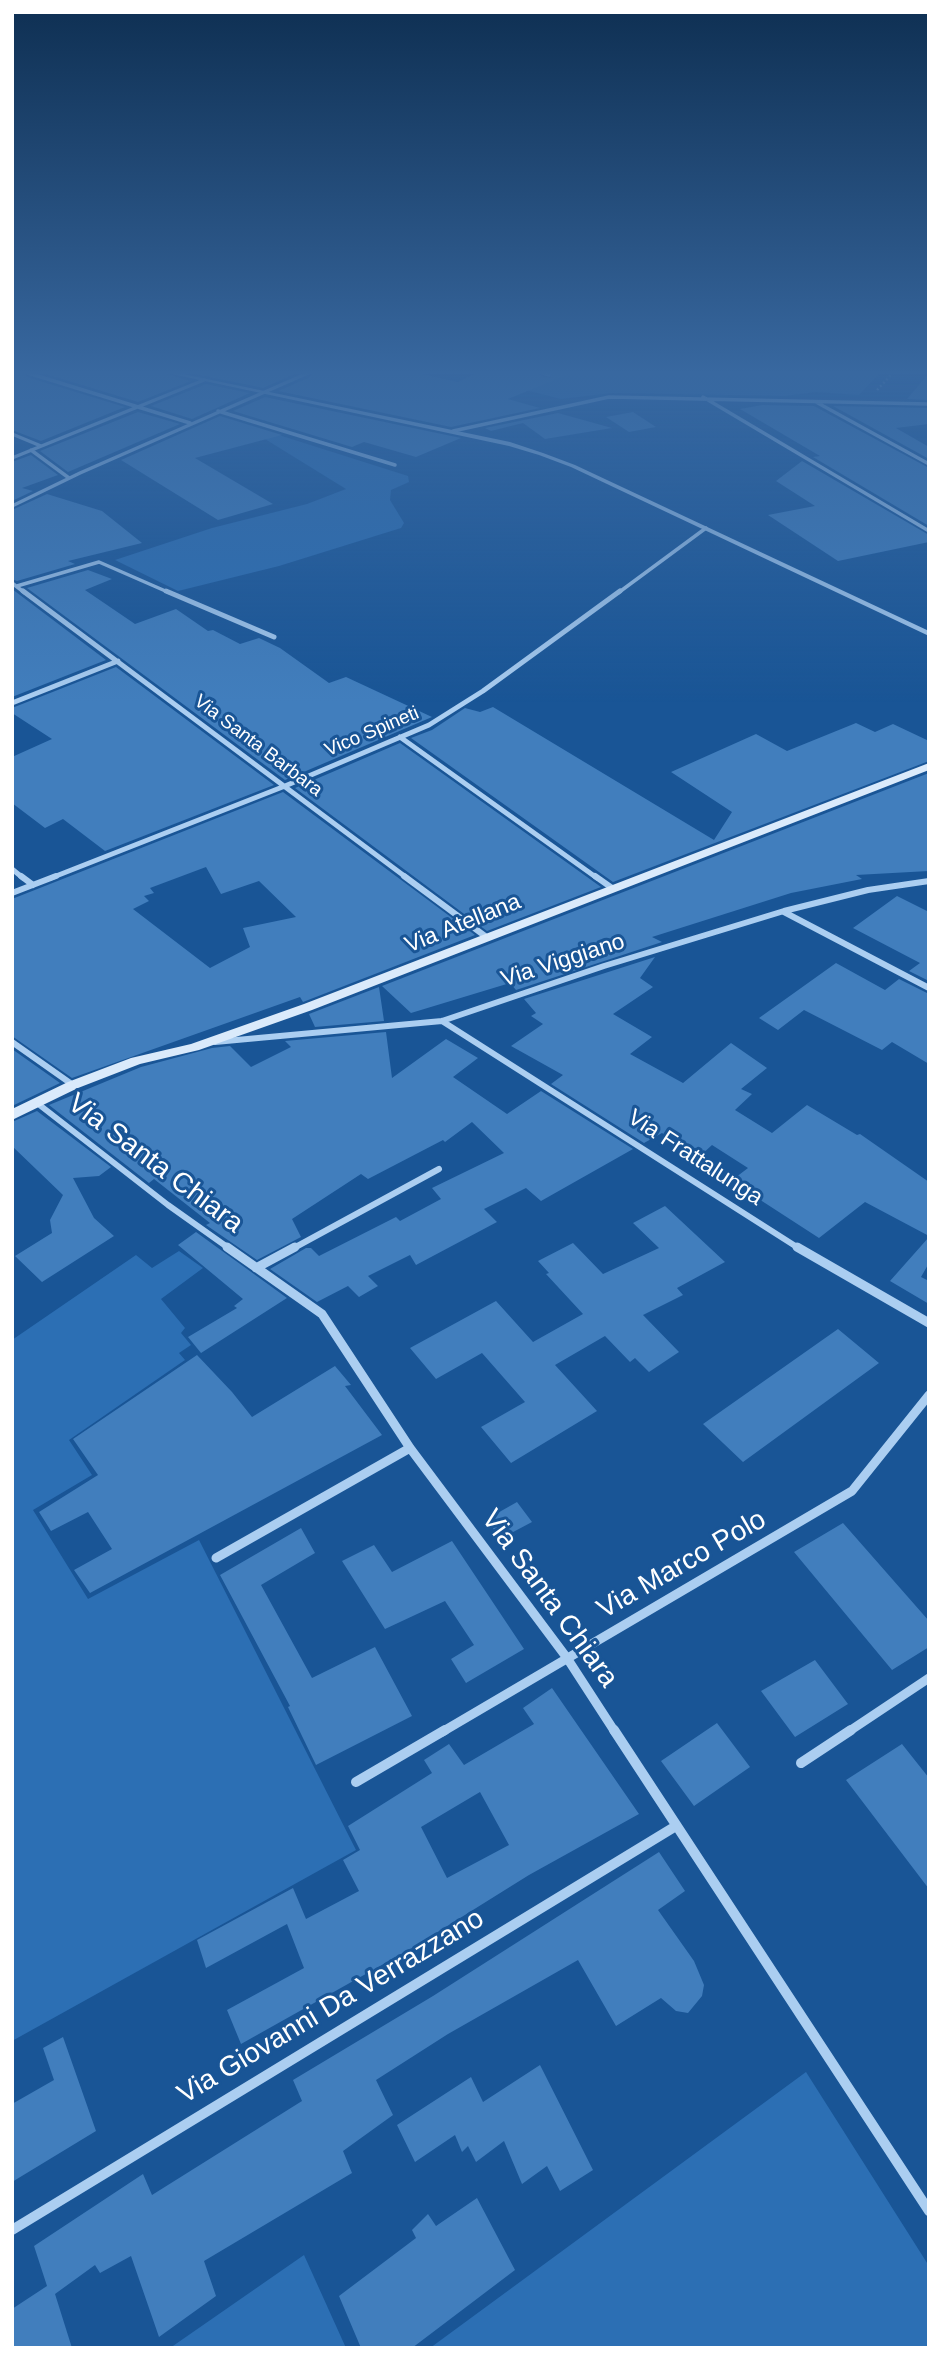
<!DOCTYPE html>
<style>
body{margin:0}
#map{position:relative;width:941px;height:2360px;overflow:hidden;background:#195596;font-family:Helvetica,sans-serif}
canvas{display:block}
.frame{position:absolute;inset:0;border:14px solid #fff;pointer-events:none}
</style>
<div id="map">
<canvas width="941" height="2360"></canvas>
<div class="frame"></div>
</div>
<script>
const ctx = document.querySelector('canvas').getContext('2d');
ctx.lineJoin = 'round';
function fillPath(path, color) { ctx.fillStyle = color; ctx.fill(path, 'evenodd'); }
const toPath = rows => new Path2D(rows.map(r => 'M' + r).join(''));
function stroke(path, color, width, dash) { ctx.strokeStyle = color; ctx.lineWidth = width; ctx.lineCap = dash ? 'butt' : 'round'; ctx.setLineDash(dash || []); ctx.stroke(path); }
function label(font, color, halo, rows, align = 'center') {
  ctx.font = font + ' Helvetica,sans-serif'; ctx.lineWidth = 6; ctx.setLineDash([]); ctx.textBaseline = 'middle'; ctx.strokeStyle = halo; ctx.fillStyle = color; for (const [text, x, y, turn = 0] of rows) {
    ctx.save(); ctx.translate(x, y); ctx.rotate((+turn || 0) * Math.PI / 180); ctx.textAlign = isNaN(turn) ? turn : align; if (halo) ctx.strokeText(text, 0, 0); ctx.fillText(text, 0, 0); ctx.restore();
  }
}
fillPath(toPath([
 [516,373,531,373,551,378,565,373,880,373,859,395,816,392,785,396,612,393,561,399,494,382],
 [260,429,408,476,409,482,391,490,390,500,404,523,401,528,279,566,178,591,115,560,212,528,307,504,346,489,252,431],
 [179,1251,203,1268,161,1299,185,1328,181,1333,191,1345,179,1353,185,1360,69,1440,92,1475,33,1510,88,1599,199,1540,356,1850,12,2041,12,1340,136,1255,152,1268],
 [806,2072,929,2266,929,2348,430,2348],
 [304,2255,346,2348,170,2348]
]), '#2c6fb4');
fillPath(toPath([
 [12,373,24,373,27,377,125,407,41,441,12,430],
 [42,373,164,373,191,381,138,402],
 [190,373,297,373,263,388],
 [312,373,418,373,458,382,476,373,539,373,541,377,549,379,553,373,569,374,508,399,540,408,451,427,278,391,310,377],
 [929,373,929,400,907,399],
 [206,384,250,393,192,419,151,406],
 [265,397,461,438,416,457,364,442,352,447,233,411],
 [762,405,814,406,929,468,929,526,813,457,820,456,740,409],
 [833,406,929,408,929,424,896,428,929,447,929,459],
 [138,412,180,424,68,472,40,451],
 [633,412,656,427,629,432,606,417],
 [558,413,612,428,545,439,523,423,491,431,485,428],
 [220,416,282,435,195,458,273,504,218,520,121,460],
 [31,455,58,475,22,488,33,491,12,501,12,462],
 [802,461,929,535,929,542,838,561,768,515,815,506,776,481],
 [47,494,102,511,142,543,68,561,75,564,17,581,12,579,12,510],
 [88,570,112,579,85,590,135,624,176,609,208,631,213,630,240,644,259,638,280,648,329,683,346,677,432,717,285,780,27,588],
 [12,589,20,595,106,660,12,697],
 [116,667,274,785,105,851,63,819,45,828,12,803,12,757,52,739,12,713,12,708],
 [493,707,714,840,732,812,671,772,756,734,787,751,856,723,875,732,893,724,929,741,929,761,613,882,411,738,432,730,465,708,480,712],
 [400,743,594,882,601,887,487,931,295,788],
 [929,773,929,871,856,875,862,879,791,893,652,937,662,942,516,990,510,983,411,1013,382,986],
 [283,792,475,935,303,1002,300,997,72,1078,12,1036,12,899],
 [206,867,221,894,259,881,296,917,243,928,250,947,210,968,133,909,149,901,144,896,154,893,150,888],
 [897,896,929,912,929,981,909,971,920,963,853,928],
 [655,957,640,978,653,987,613,1014,652,1037,630,1054,683,1083,731,1043,767,1068,741,1089,752,1094,735,1110,772,1133,807,1105,857,1135,860,1134,929,1182,929,1236,865,1202,819,1238,731,1181,748,1168,712,1145,699,1157,662,1133,644,1143,551,1084,563,1075,511,1046,543,1024,531,1016,536,1013,524,999],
 [836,963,885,990,899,979,929,994,929,1064,892,1042,882,1050,804,1010,778,1030,759,1018],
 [379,987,384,1021,315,1027,309,1014],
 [386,1032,392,1078,446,1039,478,1058,453,1077,507,1114,541,1091,633,1149,541,1201,526,1188,484,1209,497,1222,416,1265,410,1255,368,1276,378,1286,359,1297,348,1286,317,1302,270,1269,306,1248,311,1248,319,1256,396,1217,400,1221,441,1199,432,1188,504,1153,472,1122,445,1142,443,1140,368,1179,361,1174,292,1219,301,1237,257,1260,206,1225,210,1223,154,1179,149,1183,49,1105,141,1067,212,1048,230,1046,251,1067,291,1047,285,1041],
 [12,1049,60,1083,12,1106],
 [37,1111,111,1167,99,1176,73,1178,94,1218,114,1236,42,1282,15,1256,52,1233,50,1220,63,1195,12,1146,12,1122],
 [665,1206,725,1262,677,1288,683,1295,643,1315,679,1352,649,1372,635,1358,630,1362,605,1336,555,1365,597,1411,511,1463,481,1427,525,1402,482,1353,436,1379,410,1348,496,1301,533,1342,583,1314,546,1274,549,1273,538,1261,573,1243,603,1274,659,1248,633,1223],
 [196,1232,287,1298,201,1353,188,1337,237,1308,234,1306,243,1299,178,1245],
 [929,1237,929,1263,921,1277,929,1281,929,1304,890,1281],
 [838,1329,879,1363,743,1462,703,1424],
 [197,1355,232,1392,252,1417,335,1366,351,1385,345,1386,382,1435,90,1593,74,1570,112,1549,88,1512,51,1531,39,1512,98,1475,73,1439],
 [517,1502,532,1522,500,1539,487,1519],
 [843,1523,929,1621,929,1647,892,1670,794,1552],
 [301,1528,315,1553,261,1585,312,1678,375,1647,412,1716,316,1765,288,1707,290,1706,220,1575],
 [452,1541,524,1649,466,1683,451,1659,474,1645,445,1601,385,1629,342,1561,374,1545,392,1572],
 [815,1660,848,1704,795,1737,761,1691],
 [552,1688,639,1814,529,1875,412,1948,241,2044,227,2010,304,1968,287,1924,206,1968,197,1940,293,1888,306,1919,359,1891,343,1860,360,1850,348,1826,432,1773,424,1760,449,1744,464,1765,534,1724,523,1708],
 [480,1792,509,1845,447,1878,421,1827],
 [717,1723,750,1767,694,1806,661,1761],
 [902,1744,929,1778,929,1889,846,1780],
 [659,1852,685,1891,658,1910,694,1961,704,1985,702,1996,688,2013,676,2011,661,1998,616,2026,578,1960,448,2034,376,2080,393,2115,343,2151,352,2173,204,2261,216,2296,159,2337,131,2256,100,2273,95,2265,55,2294,72,2348,12,2348,12,2309,47,2286,34,2246,143,2174,152,2195,302,2101,293,2080,433,1996],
 [63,2037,96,2131,12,2182,12,2104,54,2080,43,2048],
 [540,2065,593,2170,560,2191,547,2166,522,2184,504,2141,476,2162,468,2146,462,2152,455,2135,415,2162,397,2125,471,2077,483,2102],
 [477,2198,515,2270,412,2348,361,2348,339,2296,416,2238,412,2230,428,2214,436,2226]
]), '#417ebd');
stroke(toPath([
 [877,390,893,373]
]), '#abcef1', 2.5, [2, 2.5]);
stroke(toPath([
 [28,373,190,423],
 [543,373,549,375],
 [703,397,929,531],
 [816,402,929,464],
 [218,411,395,465],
 [453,431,609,397,929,404],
 [12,434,41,446],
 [31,450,69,478],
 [12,458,204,380],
 [12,506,80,473,308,373],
 [12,583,25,593],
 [17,586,99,562,170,593],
 [618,593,706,528]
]), '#abcef1', 3.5);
stroke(toPath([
 [23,591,407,878],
 [166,591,274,637],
 [12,703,118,661],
 [400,737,597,878],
 [12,869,23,878],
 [51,878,285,786,429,725,483,691,620,591]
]), '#abcef1', 5);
stroke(toPath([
 [21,876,33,885],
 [404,876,485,936],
 [595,876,612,888],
 [12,893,56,876],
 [784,912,929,988],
 [442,1021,800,1249],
 [12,1042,73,1085],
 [215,1042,442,1021,604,966,784,911,868,890,929,881],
 [37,1103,168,1205,230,1249],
 [292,1249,439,1169]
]), '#abcef1', 6);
stroke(toPath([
 [227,1247,322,1314,410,1448,567,1658,615,1732],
 [797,1247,929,1323],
 [256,1268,295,1247],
 [216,1558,410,1448],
 [442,1732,852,1491,929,1395],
 [848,1732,929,1678]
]), '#abcef1', 9);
stroke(toPath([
 [614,1730,929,2211],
 [801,1763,851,1730],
 [356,1782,445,1730],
 [12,2230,676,1826]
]), '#abcef1', 10);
fillPath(toPath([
 [167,373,178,373,510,442,543,453,575,465,929,631,929,636,571,467,539,455,509,446,167,373]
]), '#abcef1');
fillPath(toPath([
 [929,763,929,770,312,1010,199,1050,140,1064,78,1088,12,1120,12,1109,68,1082,131,1058,191,1044,304,1004,929,763]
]), '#daeafb');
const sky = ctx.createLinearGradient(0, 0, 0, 703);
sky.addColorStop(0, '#0e2f52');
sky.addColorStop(0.53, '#3868a0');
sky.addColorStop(1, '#3868a000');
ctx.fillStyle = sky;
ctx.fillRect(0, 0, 941, 703);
label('19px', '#fff', '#195596', [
 ["Vico Spineti",372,732,-23],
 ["Via Santa Barbara",258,746,37]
]);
label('23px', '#fff', '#195596', [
 ["Via Atellana",463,924,-22],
 ["Via Viggiano",563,961,-18],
 ["Via Frattalunga",695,1158,33]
]);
label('28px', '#fff', '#195596', [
 ["Via Santa Chiara",155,1164,37],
 ["Via Marco Polo",682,1565,-30],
 ["Via Santa Chiara",549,1599,54],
 ["Via Giovanni Da Verrazzano",331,2007,-31]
]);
</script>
